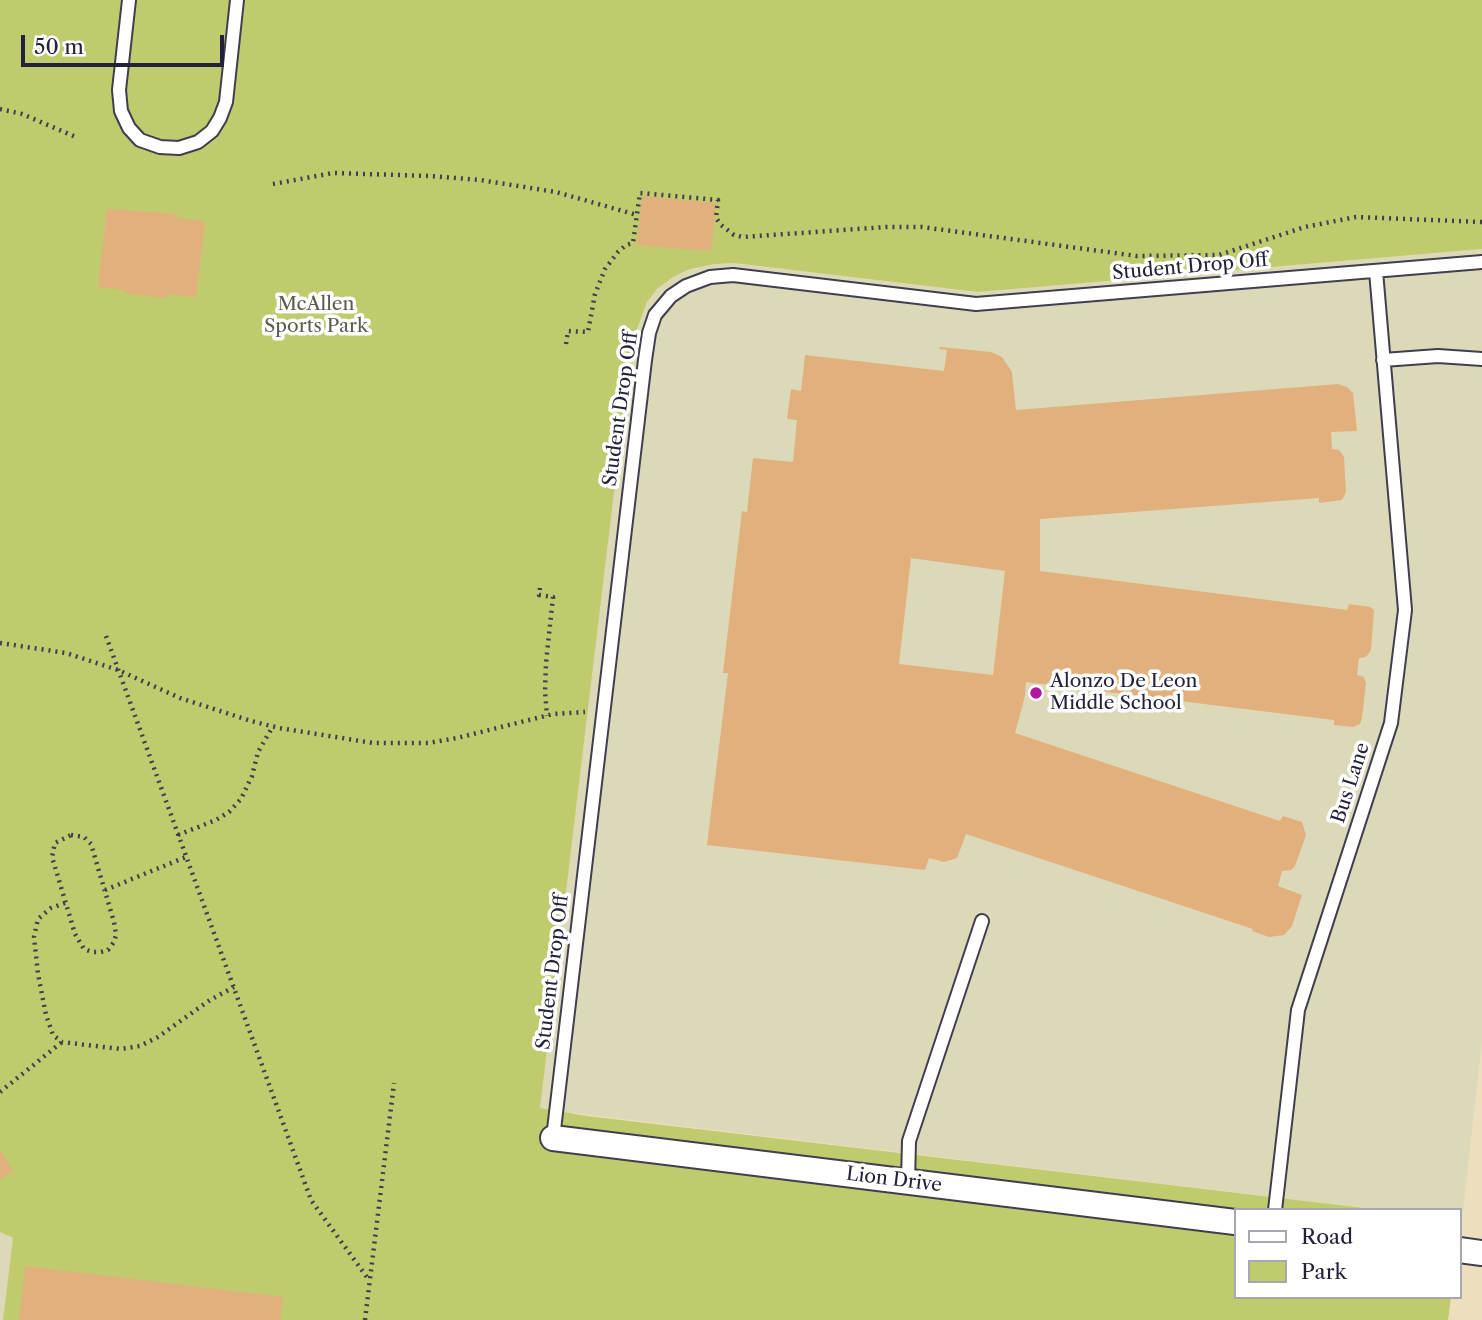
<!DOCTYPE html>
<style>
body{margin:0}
#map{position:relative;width:1482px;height:1320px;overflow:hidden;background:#eddfbe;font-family:"Libre Caslon Text",serif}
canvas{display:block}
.legend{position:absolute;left:1234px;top:1208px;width:228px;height:91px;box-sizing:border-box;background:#fff;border:2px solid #a7a7b1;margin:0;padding:9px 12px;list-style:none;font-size:21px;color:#22223b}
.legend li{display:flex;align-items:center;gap:14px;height:35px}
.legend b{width:35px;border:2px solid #a7a7b1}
.scale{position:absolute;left:21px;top:35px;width:203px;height:32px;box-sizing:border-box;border:4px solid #22223b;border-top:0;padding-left:9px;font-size:21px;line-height:24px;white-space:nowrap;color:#22223b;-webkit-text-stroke:5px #fff;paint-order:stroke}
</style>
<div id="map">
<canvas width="1482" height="1320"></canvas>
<ul class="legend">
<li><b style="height:9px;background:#fff"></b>Road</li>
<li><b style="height:19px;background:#bfcb6d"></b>Park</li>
</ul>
<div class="scale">50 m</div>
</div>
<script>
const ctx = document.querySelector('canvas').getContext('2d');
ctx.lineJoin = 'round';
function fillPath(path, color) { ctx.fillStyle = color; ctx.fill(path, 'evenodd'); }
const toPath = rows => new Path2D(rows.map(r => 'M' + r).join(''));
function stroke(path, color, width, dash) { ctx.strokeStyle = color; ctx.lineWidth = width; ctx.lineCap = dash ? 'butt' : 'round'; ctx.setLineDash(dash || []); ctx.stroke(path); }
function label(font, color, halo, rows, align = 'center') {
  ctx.font = font + ' "Libre Caslon Text",serif'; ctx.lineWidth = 7; ctx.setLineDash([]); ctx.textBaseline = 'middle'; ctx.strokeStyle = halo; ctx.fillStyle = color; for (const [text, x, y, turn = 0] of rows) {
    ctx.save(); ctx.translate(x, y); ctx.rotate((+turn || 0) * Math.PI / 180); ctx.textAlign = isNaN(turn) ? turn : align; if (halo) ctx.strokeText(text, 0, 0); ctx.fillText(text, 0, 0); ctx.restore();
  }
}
fillPath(toPath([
 [1482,249,1482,1043,1462,1219,1459,1219,1459,1210,1381,1210,540,1109,632,343,647,302,657,289,673,277,690,269,715,264,734,263,978,292],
 [0,1232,13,1238,3,1320,0,1320]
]), '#dcd9b8');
fillPath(toPath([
 [0,0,1482,0,1482,249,978,292,734,263,715,264,690,269,673,277,657,289,647,302,632,343,540,1108,587,1116,1381,1210,1235,1210,1235,1297,1451,1297,1448,1320,3,1320,13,1238,0,1232]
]), '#bfcb6d');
fillPath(toPath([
 [642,196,716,203,711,251,637,245],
 [107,209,177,214,177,218,205,221,196,297,167,294,166,298,125,293,125,290,98,287],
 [940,347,991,352,1002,357,1012,372,1016,410,1338,384,1347,387,1353,393,1357,431,1331,432,1332,449,1339,450,1344,457,1346,492,1342,500,1319,503,1319,498,1040,519,1040,571,1347,610,1349,604,1370,607,1374,610,1371,650,1366,657,1359,658,1357,675,1364,677,1366,683,1362,718,1360,724,1353,727,1334,725,1334,720,1026,682,1025,696,1015,733,1280,821,1283,816,1302,822,1306,835,1295,866,1291,870,1282,871,1278,886,1302,895,1292,926,1284,935,1269,937,1252,931,1253,929,966,834,957,858,944,862,929,858,925,870,707,845,728,673,723,673,742,511,747,512,753,458,793,462,797,420,787,419,791,389,801,391,805,355,944,371,947,350,939,349],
 [911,558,1005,571,993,675,899,664],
 [0,1150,13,1171,0,1179],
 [25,1266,283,1297,280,1320,19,1320]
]), '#e1b07d');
const lane = toPath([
 [129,0,119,90,121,111,129,128,140,140,160,147,179,148,198,142,212,131,220,118,226,102,237,0],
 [1383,360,1438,356,1482,359],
 [553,1138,645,360,649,333,655,315,671,296,686,286,710,277,733,275,976,304,1482,262],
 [908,1182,909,1141,982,921],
 [1275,1210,1298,1010,1391,723,1405,610,1376,271]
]);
const street = toPath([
 [553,1138,1235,1222],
 [1459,1250,1482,1253]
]);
stroke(lane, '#403e4f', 16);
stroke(street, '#403e4f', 28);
stroke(toPath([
 [0,109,22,114,76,137],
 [273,184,333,173,431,176,480,180,556,192,637,215],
 [566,344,568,331,588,332,595,294,605,269,618,252,626,245,633,243,640,193,718,200,716,218,721,225,734,235,743,237,886,227,922,227,1137,256,1219,255,1305,227,1356,217,1482,222],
 [540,588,539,595,553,597,546,663,545,691,547,716],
 [106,636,311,1200,369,1280],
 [0,643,66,653,118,670,180,698,251,721,279,728,373,743,428,743,457,738,553,714,585,712],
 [71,835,84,837,91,844,114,922,116,935,114,942,108,950,101,952,92,952,84,949,75,934,52,857,55,843,71,835],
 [178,835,216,820,229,812,241,799,252,776,258,752,273,726],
 [105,890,186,857],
 [65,903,51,908,38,919,34,937,38,974,46,1015,53,1035,62,1042,120,1049,140,1046,158,1037,210,1000,234,987],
 [0,1092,62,1042],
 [365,1320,394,1083]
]), '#403e4f', 4.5, [2, 5]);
stroke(lane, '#fff', 12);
stroke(street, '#fff', 24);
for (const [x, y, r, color] of [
 [1036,693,7,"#b5179e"]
]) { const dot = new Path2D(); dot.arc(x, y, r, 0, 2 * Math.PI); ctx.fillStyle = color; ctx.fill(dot); stroke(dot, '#fff', 2.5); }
label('19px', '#22223b', '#fff', [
 ["Student Drop Off",1190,267,-5],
 ["Student Drop Off",621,409,-82],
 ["Bus Lane",1351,783,-72],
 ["Student Drop Off",553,972,-83],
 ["Lion Drive",894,1180,7]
]);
label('19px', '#595d4c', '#fff', [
 ["McAllen",316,305],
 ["Sports Park",316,327]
]);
label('19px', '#22223b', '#fff', [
 ["Alonzo De Leon",1050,682],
 ["Middle School",1050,704]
], 'left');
</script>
